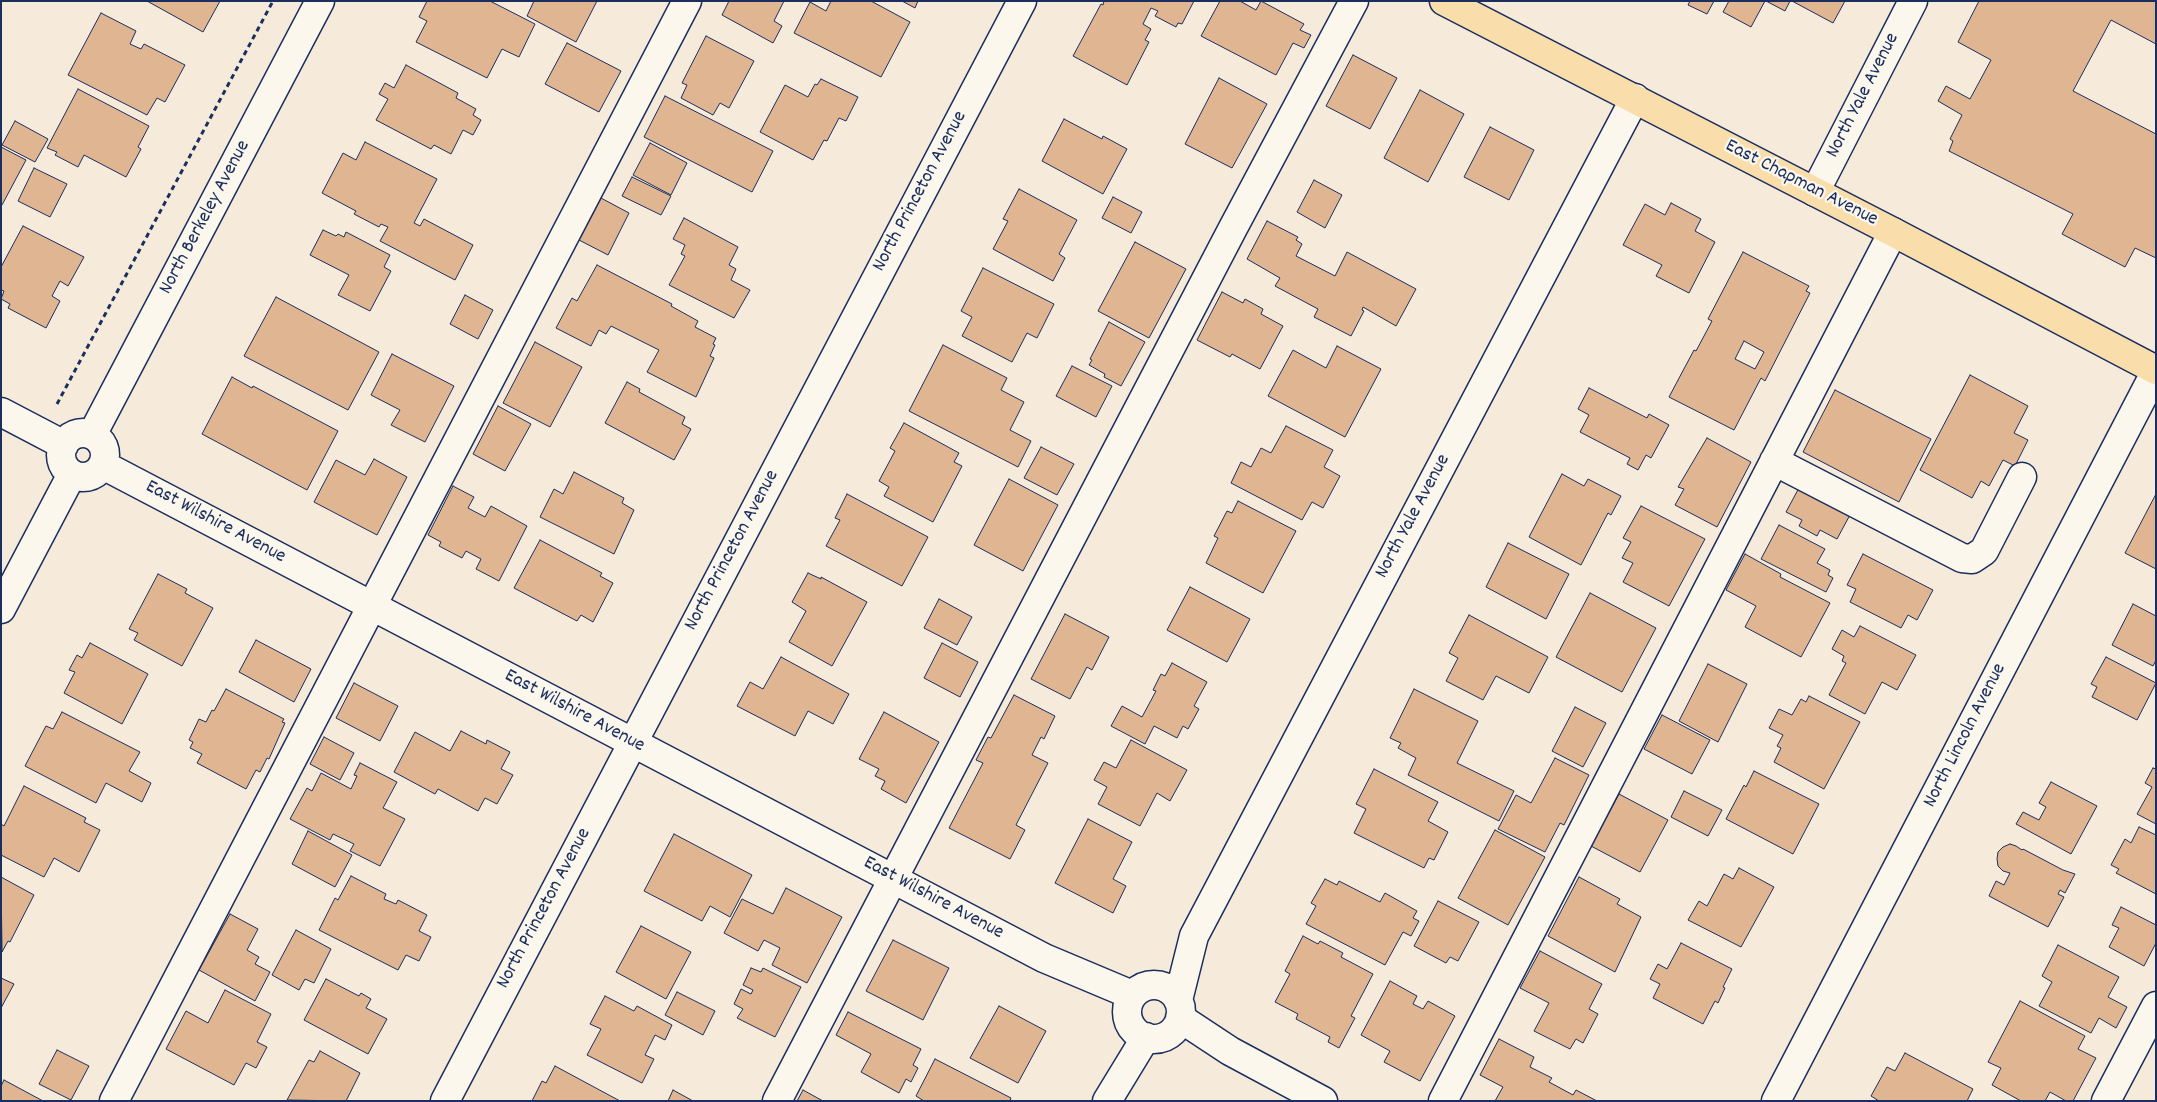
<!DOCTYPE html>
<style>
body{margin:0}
#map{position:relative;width:2157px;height:1102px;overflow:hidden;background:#f6eada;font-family:Dekko,sans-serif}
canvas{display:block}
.frame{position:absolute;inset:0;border:2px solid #1b2f5e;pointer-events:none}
</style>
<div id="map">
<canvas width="2157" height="1102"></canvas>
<div class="frame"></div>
</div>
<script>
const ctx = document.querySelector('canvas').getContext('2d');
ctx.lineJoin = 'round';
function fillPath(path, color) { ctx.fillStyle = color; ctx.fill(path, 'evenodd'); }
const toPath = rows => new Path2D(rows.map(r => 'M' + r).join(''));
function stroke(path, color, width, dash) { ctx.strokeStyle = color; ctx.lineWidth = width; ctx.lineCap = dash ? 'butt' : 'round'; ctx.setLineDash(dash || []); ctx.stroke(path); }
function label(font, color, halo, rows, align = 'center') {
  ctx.font = font + ' Dekko,sans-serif'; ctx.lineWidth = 4.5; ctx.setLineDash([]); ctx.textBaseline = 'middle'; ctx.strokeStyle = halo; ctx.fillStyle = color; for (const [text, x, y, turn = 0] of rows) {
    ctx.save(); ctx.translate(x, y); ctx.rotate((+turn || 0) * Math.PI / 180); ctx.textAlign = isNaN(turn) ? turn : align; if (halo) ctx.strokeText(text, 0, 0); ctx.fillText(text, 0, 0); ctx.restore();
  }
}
const building = toPath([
 [147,1,220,1,203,32,147,1],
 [427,1,490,1,535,24,519,57,502,49,487,78,416,42,427,21,419,17,427,1],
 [534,1,597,1,576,42,527,16,534,1],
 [729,1,784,1,774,21,782,26,773,43,722,15,729,1],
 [831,1,871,1,910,22,881,77,794,33,810,2,826,11,831,1],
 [902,1,918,1,915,8,902,1],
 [1104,1,1194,1,1182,24,1178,23,1176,27,1155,16,1158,11,1151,8,1143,24,1151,29,1145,40,1149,42,1127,85,1073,56,1101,4,1103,5,1104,1],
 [1220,1,1240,1,1256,10,1261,1,1304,24,1300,30,1311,35,1304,48,1293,43,1276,75,1201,36,1220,1],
 [1690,1,1714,1,1707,14,1688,5,1690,1],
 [1729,1,1765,1,1751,27,1723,12,1729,1],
 [1766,1,1790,1,1785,11,1766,1],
 [1792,1,1845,1,1833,23,1792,1],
 [1979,1,2156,1,2156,44,2111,20,2073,91,2156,134,2156,258,2135,248,2125,267,2062,234,2073,214,1949,151,1953,141,1950,139,1962,115,1938,101,1946,86,1970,99,1991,60,1958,42,1979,1],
 [101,13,136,31,130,44,141,49,144,44,185,65,165,102,157,98,147,115,68,75,101,13],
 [706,36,754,61,729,108,720,103,713,115,681,98,687,85,682,83,706,36],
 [567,43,621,71,599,112,545,84,567,43],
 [1353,55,1397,78,1370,129,1326,106,1353,55],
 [406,65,458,93,456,98,476,109,473,115,481,120,473,135,463,130,451,154,434,145,431,149,376,120,388,99,379,94,385,83,394,88,406,65],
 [1219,78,1267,104,1232,168,1185,144,1219,78],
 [821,79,858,97,846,121,839,118,827,141,824,140,813,160,760,132,785,85,808,97,815,84,817,85,821,79],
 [78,89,149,126,138,147,141,149,126,177,84,155,78,167,55,155,57,152,47,148,78,89],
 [1420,90,1464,114,1428,182,1384,158,1420,90],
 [665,96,773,151,752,192,644,137,665,96],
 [1064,119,1102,139,1103,136,1127,149,1103,194,1042,161,1064,119],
 [15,121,48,139,35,162,2,145,15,121],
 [1490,127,1534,150,1509,200,1464,177,1490,127],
 [365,142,437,179,414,223,420,226,424,219,473,245,455,280,380,241,388,227,381,224,379,227,354,214,356,211,322,193,343,153,356,160,365,142],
 [650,143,687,163,671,195,633,175,650,143],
 [1,147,26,160,2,205,1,204,1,147],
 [34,168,67,184,50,217,18,201,34,168],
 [632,177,671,196,661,215,622,196,632,177],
 [1314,180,1342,195,1325,228,1297,212,1314,180],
 [1019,189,1077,220,1059,254,1065,258,1053,281,993,249,1008,221,1003,219,1019,189],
 [1113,197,1142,212,1131,233,1102,218,1113,197],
 [601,198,629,213,608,255,579,240,601,198],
 [1671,203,1701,219,1695,231,1715,242,1689,293,1656,276,1662,265,1623,245,1645,204,1665,215,1671,203],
 [684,218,738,247,729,265,736,269,731,280,750,290,734,318,669,285,685,256,681,254,685,245,673,239,684,218],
 [1267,221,1298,237,1296,240,1302,244,1296,256,1335,276,1347,252,1416,289,1396,326,1363,307,1362,310,1364,311,1351,336,1314,317,1318,309,1275,286,1280,278,1247,259,1267,221],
 [23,226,84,257,68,286,60,281,52,296,60,301,46,328,8,308,10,304,1,299,4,291,1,290,1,267,23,226],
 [323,230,336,236,338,234,344,237,346,232,390,255,384,267,391,271,370,311,338,295,349,275,310,255,323,230],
 [1135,242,1186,269,1149,338,1098,311,1135,242],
 [1743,252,1809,286,1806,291,1810,293,1765,381,1761,378,1734,430,1669,397,1694,350,1696,351,1712,321,1708,319,1743,252],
 [1744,341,1764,352,1755,369,1735,359,1744,341],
 [597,265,672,304,671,306,698,321,695,327,716,338,713,344,715,345,710,356,714,358,696,397,647,372,659,350,611,326,606,334,599,330,591,346,556,328,572,298,577,301,597,265],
 [983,268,1054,304,1037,338,1027,333,1012,362,962,336,972,317,961,311,983,268],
 [1222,292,1243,303,1245,299,1263,309,1261,314,1283,326,1260,369,1232,354,1230,357,1197,340,1222,292],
 [465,295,493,310,478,339,450,324,465,295],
 [276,297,379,352,348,410,244,356,276,297],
 [1109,322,1145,342,1121,386,1104,377,1105,374,1089,365,1092,360,1090,359,1109,322],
 [535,342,582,367,550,427,503,403,535,342],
 [943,345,1007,378,1001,390,1024,402,1010,430,1031,441,1018,467,909,411,943,345],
 [1337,346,1381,369,1345,437,1268,396,1293,350,1326,368,1337,346],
 [392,354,454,386,425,442,391,425,400,410,371,395,392,354],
 [1072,366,1112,386,1096,417,1056,396,1072,366],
 [1970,375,2028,406,2014,433,2028,440,2015,466,2003,460,1989,486,1981,481,1972,498,1920,470,1970,375],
 [232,377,252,388,253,386,338,431,307,490,202,434,232,377],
 [627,382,640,389,639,392,685,417,682,424,691,429,674,460,605,423,627,382],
 [1589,388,1647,418,1649,414,1669,425,1651,458,1646,455,1638,470,1627,464,1630,458,1580,432,1589,415,1578,409,1589,388],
 [1835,390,1931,439,1899,502,1803,452,1835,390],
 [498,406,531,424,505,471,473,454,498,406],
 [904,423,959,453,954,462,962,466,933,522,884,496,889,487,879,481,895,451,890,448,904,423],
 [1286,426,1333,450,1324,467,1340,476,1323,508,1312,502,1302,520,1231,483,1241,462,1251,467,1261,448,1271,453,1286,426],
 [1707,438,1751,462,1717,527,1675,505,1684,489,1678,487,1707,438],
 [1041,447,1074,464,1057,495,1024,478,1041,447],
 [374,459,407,477,377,535,314,502,336,460,365,475,374,459],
 [574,472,624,498,622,503,634,510,614,554,540,517,554,489,563,494,574,472],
 [1562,474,1584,486,1588,479,1621,496,1611,515,1608,513,1581,565,1529,537,1562,474],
 [1009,479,1058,505,1023,571,974,545,1009,479],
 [453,486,474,497,468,508,485,517,491,506,527,526,499,581,476,569,481,559,466,551,462,558,439,546,441,542,428,535,453,486],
 [1800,486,1851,513,1837,539,1820,530,1817,536,1799,526,1802,520,1786,512,1800,486],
 [847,494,928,537,902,586,826,546,840,520,835,518,847,494],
 [2156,494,2156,569,2125,553,2156,494],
 [1238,501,1296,531,1263,593,1206,563,1218,538,1214,536,1227,511,1232,513,1238,501],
 [1641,506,1705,539,1669,606,1623,582,1633,563,1622,558,1631,542,1623,538,1641,506],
 [1779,525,1825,549,1817,563,1830,570,1828,575,1833,578,1826,592,1761,559,1779,525],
 [540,540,602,573,600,576,613,583,593,622,581,615,577,621,514,588,540,540],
 [1508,543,1569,574,1546,619,1486,587,1508,543],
 [1745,554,1781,574,1780,577,1830,603,1801,657,1745,627,1756,606,1726,590,1745,554],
 [1863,554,1933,590,1917,620,1908,615,1901,628,1850,602,1856,589,1847,585,1863,554],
 [808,573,821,579,821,577,867,602,832,666,789,642,806,611,792,602,808,573],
 [158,574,187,589,185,593,213,608,182,666,134,640,138,633,129,629,158,574],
 [1190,587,1250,619,1227,662,1167,630,1190,587],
 [1590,593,1656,628,1622,692,1556,657,1590,593],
 [939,599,972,617,957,645,924,628,939,599],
 [2133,604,2156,616,2156,660,2153,666,2112,645,2133,604],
 [1065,614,1109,637,1092,670,1087,667,1070,699,1031,679,1065,614],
 [1469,615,1548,657,1529,693,1496,676,1483,700,1446,681,1458,658,1449,653,1469,615],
 [1860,626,1916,655,1897,690,1882,682,1865,714,1829,695,1846,663,1842,661,1844,656,1832,649,1842,630,1854,637,1860,626],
 [256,640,311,669,294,702,239,672,256,640],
 [90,643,148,674,122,724,64,693,75,672,69,670,77,655,82,658,90,643],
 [942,643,978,662,960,697,924,678,942,643],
 [781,657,849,694,833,724,808,711,795,736,737,706,750,682,763,689,781,657],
 [2106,657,2156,683,2137,720,2092,697,2097,687,2091,684,2106,657],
 [1172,663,1207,682,1194,706,1199,709,1188,729,1183,726,1177,738,1154,726,1145,744,1111,726,1122,706,1142,717,1156,691,1153,690,1161,674,1165,676,1172,663],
 [1708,664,1747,684,1718,742,1679,721,1708,664],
 [354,683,398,706,380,741,336,718,354,683],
 [226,689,284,719,282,722,285,723,269,759,267,758,260,772,256,770,246,789,197,763,202,754,190,748,193,742,189,740,199,719,206,722,212,710,214,711,226,689],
 [1414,689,1478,721,1457,763,1514,791,1499,821,1408,775,1416,758,1398,748,1401,743,1390,738,1414,689],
 [1014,695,1055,716,1044,739,1041,737,1032,755,1048,763,1016,825,1025,830,1010,859,949,828,983,763,976,760,988,737,991,738,1014,695],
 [1809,696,1860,722,1824,789,1774,762,1781,748,1777,746,1783,735,1769,728,1779,709,1792,715,1801,699,1806,702,1809,696],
 [1575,707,1606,723,1583,767,1552,751,1575,707],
 [62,712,140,752,129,771,151,783,142,802,106,783,96,803,25,766,46,726,53,729,62,712],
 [884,712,939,742,906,803,881,789,885,781,875,776,879,769,859,759,884,712],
 [1662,715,1710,740,1692,774,1644,749,1662,715],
 [461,731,486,744,487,740,510,752,501,769,513,775,497,804,485,798,478,811,438,789,435,794,394,772,415,732,450,751,461,731],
 [324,737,354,753,340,780,310,764,324,737],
 [1131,740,1187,770,1170,801,1157,793,1140,826,1098,804,1107,787,1094,780,1104,762,1116,768,1131,740],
 [1555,758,1589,775,1564,825,1560,823,1545,852,1498,829,1516,795,1531,803,1555,758],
 [360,763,397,782,383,808,405,819,380,866,350,851,354,844,333,834,330,840,290,819,307,788,312,791,321,773,351,789,357,776,354,775,360,763],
 [2153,768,2156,769,2156,824,2137,814,2152,787,2145,783,2153,768],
 [1374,769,1438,802,1428,821,1448,832,1434,860,1429,858,1424,868,1354,833,1366,809,1356,804,1374,769],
 [1754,771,1819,804,1793,854,1726,819,1744,785,1746,787,1754,771],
 [2051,782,2097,806,2071,854,2016,824,2023,812,2039,820,2046,807,2039,803,2051,782],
 [24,786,86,818,84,822,100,830,79,872,54,858,44,877,1,855,1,824,4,826,24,786],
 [1684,791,1722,810,1708,836,1671,817,1684,791],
 [1619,794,1668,820,1640,872,1591,846,1619,794],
 [1088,819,1132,842,1113,879,1126,886,1113,913,1055,883,1088,819],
 [2139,827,2156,835,2156,894,2116,873,2119,869,2111,865,2125,839,2131,843,2139,827],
 [1495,830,1545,857,1508,925,1458,898,1495,830],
 [308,831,352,855,335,887,292,864,308,831],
 [674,834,752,875,730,917,710,906,702,921,644,891,674,834],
 [2010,844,2016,846,2022,850,2023,849,2063,870,2075,874,2065,893,2060,890,2058,894,2064,897,2048,927,1989,896,1996,881,2004,885,2010,873,2003,871,1998,866,1997,859,1998,852,2003,847,2010,844],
 [1739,868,1774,887,1741,947,1688,920,1699,901,1707,906,1724,874,1733,879,1739,868],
 [351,876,386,894,384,899,396,904,398,900,427,915,419,931,431,937,419,961,406,955,398,970,319,930,335,898,338,900,351,876],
 [1,877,34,895,10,942,8,941,2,952,1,877],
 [1579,877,1620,899,1617,904,1641,917,1615,972,1548,936,1579,877],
 [1325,879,1337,885,1339,881,1380,902,1385,893,1417,911,1413,918,1419,921,1411,936,1403,932,1385,965,1306,924,1316,906,1311,903,1325,879],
 [786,888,842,917,807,983,772,965,780,948,764,940,758,951,724,933,742,899,773,914,786,888],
 [1438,901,1479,922,1458,961,1450,957,1446,963,1414,946,1438,901],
 [2121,907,2156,925,2156,943,2144,966,2109,947,2119,928,2112,925,2121,907],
 [230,914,258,929,247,950,259,957,255,964,270,972,255,1001,199,970,230,914],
 [641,926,691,952,666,999,616,972,641,926],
 [296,930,331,949,314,983,305,979,299,990,272,975,296,930],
 [1303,936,1318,944,1320,941,1343,953,1341,957,1373,974,1351,1016,1355,1018,1339,1048,1328,1042,1330,1037,1296,1019,1298,1014,1275,1002,1290,974,1285,971,1303,936],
 [893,940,949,968,923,1020,866,991,893,940],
 [1681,943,1732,969,1723,987,1725,988,1718,1003,1715,1001,1703,1024,1653,998,1660,984,1650,979,1658,964,1667,969,1681,943],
 [2058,945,2119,977,2108,997,2127,1007,2116,1028,2099,1018,2091,1033,2039,1006,2052,982,2042,976,2058,945],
 [1540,951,1602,984,1589,1009,1598,1014,1583,1043,1576,1039,1570,1049,1534,1031,1549,1003,1520,988,1540,951],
 [751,968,761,972,763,968,801,987,775,1037,737,1018,743,1009,734,1004,741,989,751,994,753,990,743,985,751,968],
 [1,978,14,984,1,1008,1,978],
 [326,979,359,996,361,993,371,999,366,1008,387,1019,368,1054,304,1020,326,979],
 [1390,981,1417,996,1413,1004,1423,1009,1428,1001,1455,1016,1420,1081,1384,1062,1390,1051,1361,1035,1390,981],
 [225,990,271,1014,257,1042,267,1047,256,1068,246,1063,234,1085,166,1049,186,1011,208,1023,225,990],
 [677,992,715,1011,703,1035,665,1015,677,992],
 [605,996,634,1011,637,1006,672,1025,665,1040,655,1035,645,1055,654,1059,642,1083,587,1055,601,1029,590,1024,605,996],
 [2020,1001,2085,1036,2078,1049,2096,1058,2073,1101,2066,1101,2050,1092,2045,1101,2021,1101,1992,1085,2001,1068,1988,1062,2020,1001],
 [999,1006,1046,1031,1018,1083,970,1058,999,1006],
 [848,1012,921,1049,913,1065,918,1068,911,1082,906,1079,899,1093,861,1072,871,1054,836,1035,848,1012],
 [1499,1039,1534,1057,1530,1067,1552,1078,1549,1082,1573,1095,1576,1090,1597,1101,1495,1101,1503,1087,1480,1075,1499,1039],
 [57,1050,89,1066,71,1100,39,1084,57,1050],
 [320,1051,360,1073,346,1101,287,1100,309,1060,314,1062,320,1051],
 [1905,1053,1973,1089,1967,1101,1879,1101,1871,1096,1887,1067,1895,1071,1905,1053],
 [935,1059,1011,1098,1010,1101,924,1101,916,1096,935,1059],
 [555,1066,620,1101,532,1101,542,1081,546,1083,555,1066],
 [4,1080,43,1101,1,1101,1,1086,4,1080],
 [673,1090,693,1101,668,1101,673,1090],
 [803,1090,823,1101,797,1101,803,1090]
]);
fillPath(building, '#e0b591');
stroke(building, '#1b2f5e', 1);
const minor = toPath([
 [1815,192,1913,1],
 [1,412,64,445],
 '61 455a22 22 0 1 1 44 0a22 22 0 1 1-44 0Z',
 [92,435,320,1],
 [1774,461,1962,558,1972,559,1984,551,2022,477],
 [103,465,1044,958,1132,995],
 [1,609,72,474],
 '1127 1012a27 27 0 1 1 54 0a27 27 0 1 1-54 0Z',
 [1178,1000,1194,936,1635,98],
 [1180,1018,1230,1051,1323,1101],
 [114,1101,687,1],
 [445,1101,1022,1],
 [777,1101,1233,228,1354,1],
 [1107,1101,1146,1037],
 [1443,1101,1893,232],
 [1776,1101,2156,371],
 [2106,1101,2156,1006]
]);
const major = toPath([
 [1444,1,1893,232,2156,370]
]);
stroke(minor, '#1b2f5e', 31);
stroke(major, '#1b2f5e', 31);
stroke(toPath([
 [57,404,273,1]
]), '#1b2f5e', 3, [5, 4]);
stroke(minor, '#fbf7ec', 28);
stroke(major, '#f9deab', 28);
label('20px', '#1b2f5e', '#fbf7ec', [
 ["North Yale Avenue",1864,96,-63],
 ["East Chapman Avenue",1801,184,27],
 ["North Princeton Avenue",921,192,-62],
 ["North Berkeley Avenue",206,218,-62],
 ["North Yale Avenue",1414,517,-62],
 ["East Wilshire Avenue",215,523,28],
 ["North Princeton Avenue",733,551,-62],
 ["East Wilshire Avenue",574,712,28],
 ["North Lincoln Avenue",1966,736,-63],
 ["East Wilshire Avenue",933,899,28],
 ["North Princeton Avenue",545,909,-62]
]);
</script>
